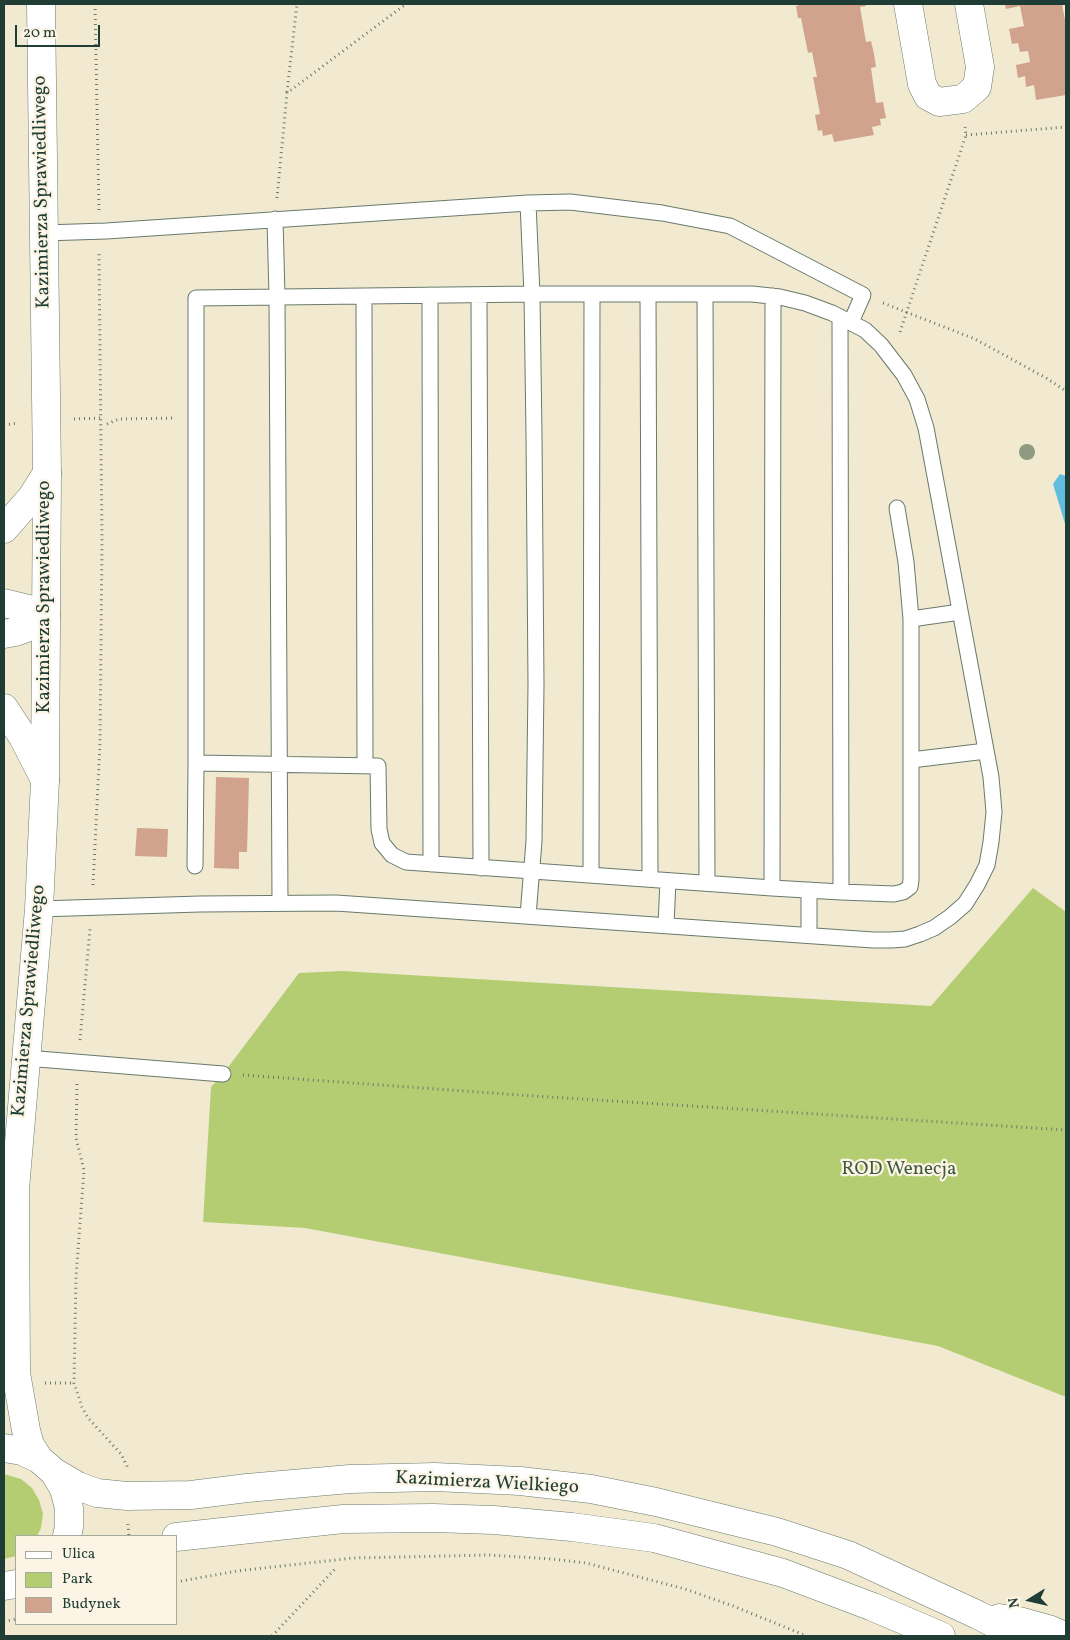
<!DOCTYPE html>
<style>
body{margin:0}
#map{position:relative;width:1070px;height:1640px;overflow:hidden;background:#f1ead0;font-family:Vollkorn,serif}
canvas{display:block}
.frame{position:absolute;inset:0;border:5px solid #1f3d34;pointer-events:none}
.legend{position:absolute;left:15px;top:1535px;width:162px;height:90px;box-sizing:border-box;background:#fcf5e5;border:1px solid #a4ab9e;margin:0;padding:6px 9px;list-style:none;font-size:15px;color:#1f3d34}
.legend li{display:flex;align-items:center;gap:10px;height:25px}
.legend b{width:25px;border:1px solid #a4ab9e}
.north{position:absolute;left:1005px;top:1575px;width:50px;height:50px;-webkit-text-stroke:4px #fcf5e5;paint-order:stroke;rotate:260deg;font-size:14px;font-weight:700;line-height:20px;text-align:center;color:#1f3d34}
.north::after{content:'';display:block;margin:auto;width:18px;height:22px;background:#1f3d34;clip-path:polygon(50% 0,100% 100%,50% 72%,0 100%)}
.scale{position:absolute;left:15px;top:25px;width:85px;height:22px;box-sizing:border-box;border:2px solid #1f3d34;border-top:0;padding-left:6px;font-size:15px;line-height:18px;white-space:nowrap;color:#1f3d34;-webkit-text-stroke:4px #fcf5e5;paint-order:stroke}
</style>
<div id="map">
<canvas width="1070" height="1640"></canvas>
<div class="frame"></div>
<ul class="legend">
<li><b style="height:6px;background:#fff"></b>Ulica</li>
<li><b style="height:14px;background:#b5cd72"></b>Park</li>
<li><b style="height:14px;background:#d1a38c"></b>Budynek</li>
</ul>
<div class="north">N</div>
<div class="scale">20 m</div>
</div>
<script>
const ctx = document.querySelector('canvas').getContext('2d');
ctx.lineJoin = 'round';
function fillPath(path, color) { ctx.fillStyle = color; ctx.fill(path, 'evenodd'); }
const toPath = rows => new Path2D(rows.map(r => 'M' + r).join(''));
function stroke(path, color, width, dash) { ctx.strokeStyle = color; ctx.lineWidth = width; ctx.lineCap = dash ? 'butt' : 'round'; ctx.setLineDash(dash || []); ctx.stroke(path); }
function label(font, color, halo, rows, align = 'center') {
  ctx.font = font + ' Vollkorn,serif'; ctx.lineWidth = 4.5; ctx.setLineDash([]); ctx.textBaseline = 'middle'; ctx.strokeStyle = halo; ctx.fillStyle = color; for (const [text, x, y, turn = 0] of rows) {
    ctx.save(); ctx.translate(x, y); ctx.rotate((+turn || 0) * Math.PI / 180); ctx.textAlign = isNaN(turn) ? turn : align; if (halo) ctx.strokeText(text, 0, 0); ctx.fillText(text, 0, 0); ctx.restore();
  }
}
fillPath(toPath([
 [1033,888,1066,912,1066,1397,938,1346,305,1228,203,1222,211,1087,223,1074,299,973,342,971,931,1006],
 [4,1474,21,1479,32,1488,39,1500,43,1514,41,1528,37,1536,16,1536,16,1556,4,1559]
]), '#b5cd72');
fillPath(toPath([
 [1060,474,1066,476,1066,527,1053,484]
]), '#61bddf');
fillPath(toPath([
 [798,4,865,4,866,6,860,7,866,42,871,41,874,54,876,67,871,68,876,103,883,102,886,118,880,119,881,125,872,127,874,135,834,142,832,134,823,136,822,130,818,131,815,115,820,114,813,77,817,77,812,52,808,53,801,18,798,18,796,6,798,6],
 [1005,4,1062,4,1066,25,1066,95,1036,100,1034,85,1026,87,1025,76,1018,78,1016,65,1030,62,1028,51,1020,52,1018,43,1012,44,1009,29,1024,26,1020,6,1006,9],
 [216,777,249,778,247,852,239,852,239,869,214,868],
 [137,828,168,829,167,857,135,856]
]), '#d1a38c');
const lane = toPath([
 [275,219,277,296,280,903],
 [44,233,106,231,528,203,570,202,662,213,730,226,863,295,851,322],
 [648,294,650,879],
 [705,294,707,883],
 [430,295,431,864],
 [479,295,481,868],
 [364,296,365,766],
 [840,317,841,892],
 [911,619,960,612],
 [911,760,986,751],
 [195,866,196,763],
 [591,875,592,294],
 [772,888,773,296],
 [39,909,200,904,336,903,873,940,891,940,905,939,920,934,934,928,950,917,965,904,977,885,987,865,991,842,994,812,991,777,926,428,917,399,904,375,881,345,865,330,832,313,805,303,780,297,752,294,532,294,196,298,196,763,378,766,379,829,382,843,392,855,406,862,772,888,841,892,894,894,903,892,910,887,911,880,911,619,906,562,897,508],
 [528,916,534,841,536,685,534,435,532,294,528,203],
 [666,925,668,881],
 [809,935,809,890],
 [26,1058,223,1074]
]);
const street = toPath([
 [908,4,922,84,928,96,939,102,963,99,977,87,980,67,969,4],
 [4,529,32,497,47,473],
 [4,603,29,609,46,615],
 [4,634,15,632,26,628,46,615],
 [4,708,23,737,45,780]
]);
const secondary = toPath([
 [4,1448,22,1451,39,1459,54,1472,64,1489,69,1508,69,1527,67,1536],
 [39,1459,30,1445,26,1430,16,1373,15,1189,39,909,45,780,47,473,41,4],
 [54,1472,78,1486,97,1493,127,1496,191,1495,247,1488,350,1479,435,1477,520,1481,591,1489,656,1502,777,1532,848,1555,978,1615,1018,1636],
 [176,1537,343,1519,433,1518,494,1520,572,1527,654,1538,783,1573,873,1607,941,1636],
 [4,1586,16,1584],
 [999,1618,1019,1621,1051,1630,1065,1636]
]);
stroke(lane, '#687a6b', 17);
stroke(street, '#687a6b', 29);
stroke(secondary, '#687a6b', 29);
stroke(toPath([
 [95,4,99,211],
 [287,92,297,4],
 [966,135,1066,127],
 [277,198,287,93,406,4],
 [883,303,975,339,1046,378,1066,391],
 [900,332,966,135,965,127],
 [74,419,100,418],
 [107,424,119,419,175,418],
 [4,425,18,423],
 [93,885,100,744,102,540,99,252],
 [80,1040,90,929],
 [243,1075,519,1095,1066,1130],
 [77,1084,76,1138,84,1170,76,1277,74,1383,82,1407,88,1418,121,1454,128,1468],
 [45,1383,74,1383],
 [128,1524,129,1536],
 [176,1582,237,1571,353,1558,489,1555,552,1559,586,1563,685,1589,733,1606,807,1636],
 [4,1622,16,1619],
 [272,1636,335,1569]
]), '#687a6b', 3, [1, 4]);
stroke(lane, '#fff', 15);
stroke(street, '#fff', 28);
stroke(secondary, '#fff', 28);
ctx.fillStyle = '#8e9b81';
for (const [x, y] of [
 [1027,452]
]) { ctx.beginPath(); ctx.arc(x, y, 8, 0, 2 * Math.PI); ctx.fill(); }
label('19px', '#1f3d34', '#fcf5e5', [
 ["Kazimierza Sprawiedliwego",43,192,-91],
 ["Kazimierza Sprawiedliwego",46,597,-90],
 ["Kazimierza Sprawiedliwego",30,1001,-85],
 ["Kazimierza Wielkiego",487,1484,3]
]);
label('19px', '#3d5a40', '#fcf5e5', [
 ["ROD Wenecja",899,1171]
]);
</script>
